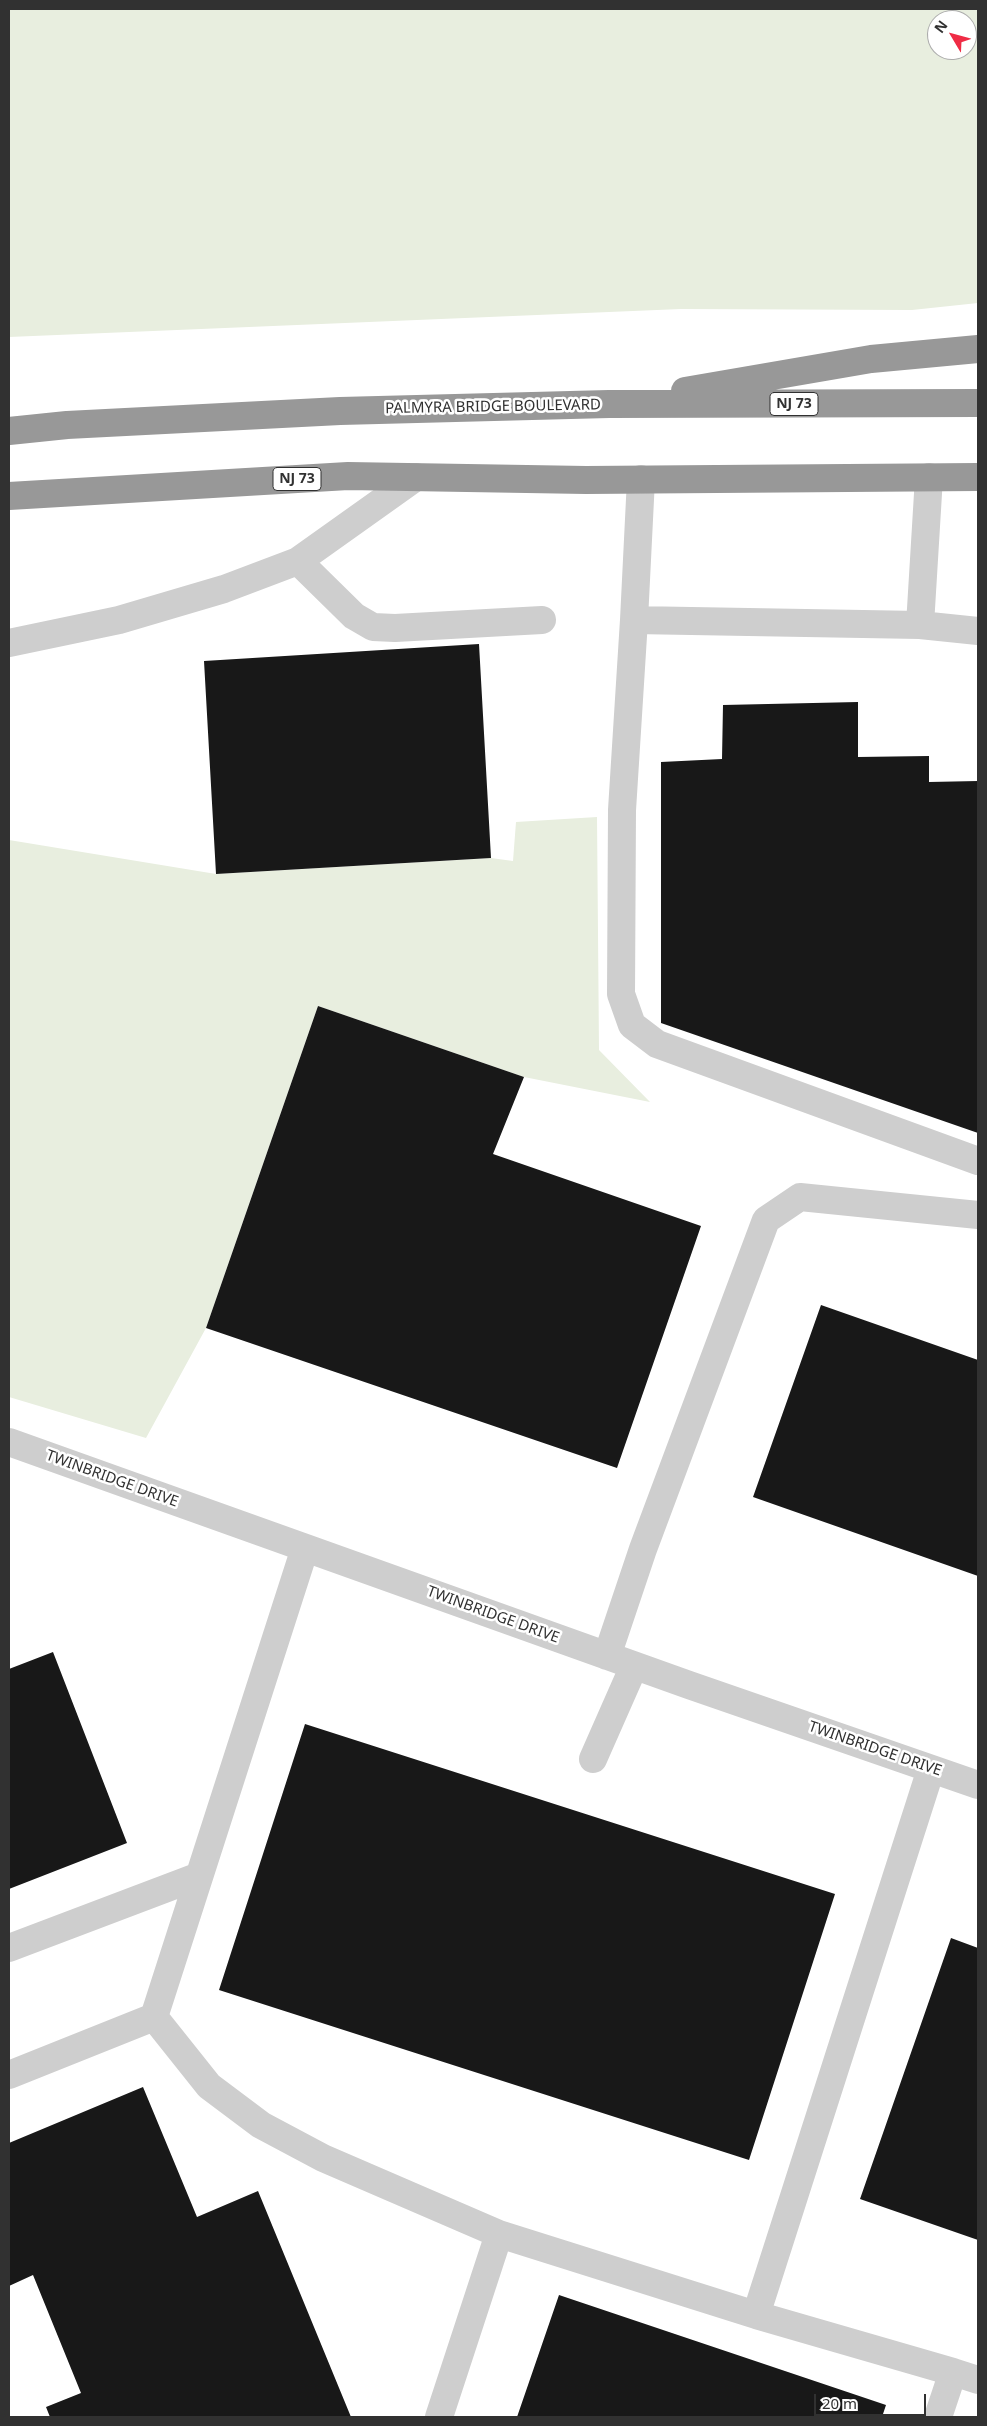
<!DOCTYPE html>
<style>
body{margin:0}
#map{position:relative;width:987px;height:2426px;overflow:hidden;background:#fff;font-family:"Noto Sans",sans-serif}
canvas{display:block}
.frame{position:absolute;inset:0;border:10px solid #313131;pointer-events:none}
.north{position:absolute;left:927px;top:10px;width:50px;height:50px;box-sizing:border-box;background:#fff;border:1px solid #adadad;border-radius:50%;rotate:307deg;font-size:14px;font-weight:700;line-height:20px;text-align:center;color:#313131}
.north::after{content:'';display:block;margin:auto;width:18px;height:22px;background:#ef2c45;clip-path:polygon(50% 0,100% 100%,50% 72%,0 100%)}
.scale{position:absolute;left:814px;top:2394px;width:112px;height:22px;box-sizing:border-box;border:2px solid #313131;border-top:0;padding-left:6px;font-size:15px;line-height:18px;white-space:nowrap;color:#313131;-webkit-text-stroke:4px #fff;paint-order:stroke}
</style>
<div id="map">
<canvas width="987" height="2426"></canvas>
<div class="frame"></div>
<div class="north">N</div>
<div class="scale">20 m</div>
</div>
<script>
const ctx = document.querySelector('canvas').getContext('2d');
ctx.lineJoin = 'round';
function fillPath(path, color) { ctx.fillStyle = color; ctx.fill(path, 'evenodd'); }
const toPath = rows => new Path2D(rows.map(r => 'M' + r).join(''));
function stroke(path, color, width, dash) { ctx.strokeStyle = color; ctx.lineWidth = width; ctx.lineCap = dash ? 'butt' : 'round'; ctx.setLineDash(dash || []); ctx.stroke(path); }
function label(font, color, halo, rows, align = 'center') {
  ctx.font = font + ' "Noto Sans",sans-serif'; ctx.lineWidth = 5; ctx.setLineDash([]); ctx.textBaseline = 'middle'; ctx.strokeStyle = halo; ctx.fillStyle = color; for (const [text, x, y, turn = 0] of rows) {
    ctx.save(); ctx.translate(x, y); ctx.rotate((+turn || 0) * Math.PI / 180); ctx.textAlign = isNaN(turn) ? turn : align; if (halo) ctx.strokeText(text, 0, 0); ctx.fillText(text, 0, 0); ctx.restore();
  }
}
fillPath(toPath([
 [9,9,978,9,978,303,912,310,681,309,9,337],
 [937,20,967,20,967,50,937,50],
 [597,817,599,1050,650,1102,524,1077,318,1006,206,1328,146,1438,9,1397,9,840,216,874,491,858,513,861,516,822]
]), '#e8eedf');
fillPath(toPath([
 [479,644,491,858,216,874,204,661],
 [858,702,858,757,929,756,929,782,978,781,978,1133,661,1023,661,762,722,759,723,705],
 [318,1006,524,1077,493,1154,701,1226,617,1468,206,1328],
 [821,1305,978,1360,978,1576,753,1497],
 [53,1652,127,1843,9,1889,9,1669],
 [305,1724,835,1894,749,2160,219,1990],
 [951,1938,978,1948,978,2240,860,2199],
 [143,2087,197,2217,258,2191,351,2417,50,2417,46,2407,81,2393,33,2275,9,2286,9,2143],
 [559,2295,886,2405,882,2417,517,2417]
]), '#181818');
stroke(toPath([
 [641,479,634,620,920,625,978,631],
 [298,561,354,616,373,627,395,628,542,620],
 [634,620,622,810,621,994,632,1025,657,1044,978,1161],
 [920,625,929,477],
 [9,643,119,620,224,589,298,561,416,477],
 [9,1442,689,1685,978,1785],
 [607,1656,643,1549,766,1220,800,1197,978,1215],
 [593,1759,634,1666],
 [9,1948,199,1876],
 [154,2017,209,2086,261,2125,323,2158,499,2234,439,2417],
 [9,2075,154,2017,305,1548],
 [499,2234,756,2315,953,2372],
 [756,2315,931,1769],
 [938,2417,953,2372,978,2380]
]), '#cecece', 28);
stroke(toPath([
 [685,391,871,359,978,349],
 [9,431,67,425,340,411,609,404,978,403],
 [9,496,348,476,586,480,978,477]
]), '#989898', 28);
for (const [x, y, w] of [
 [794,404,48],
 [297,479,48]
]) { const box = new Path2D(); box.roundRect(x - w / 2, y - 11.5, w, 23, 4); ctx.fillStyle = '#fff'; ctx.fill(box); stroke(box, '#313131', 1); }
label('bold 14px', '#313131', null, [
 ["NJ 73",794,404],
 ["NJ 73",297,479]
]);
label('15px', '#313131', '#fff', [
 ["PALMYRA BRIDGE BOULEVARD",493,407,-1],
 ["TWINBRIDGE DRIVE",112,1479,20],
 ["TWINBRIDGE DRIVE",493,1615,20],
 ["TWINBRIDGE DRIVE",875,1749,19]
]);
</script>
